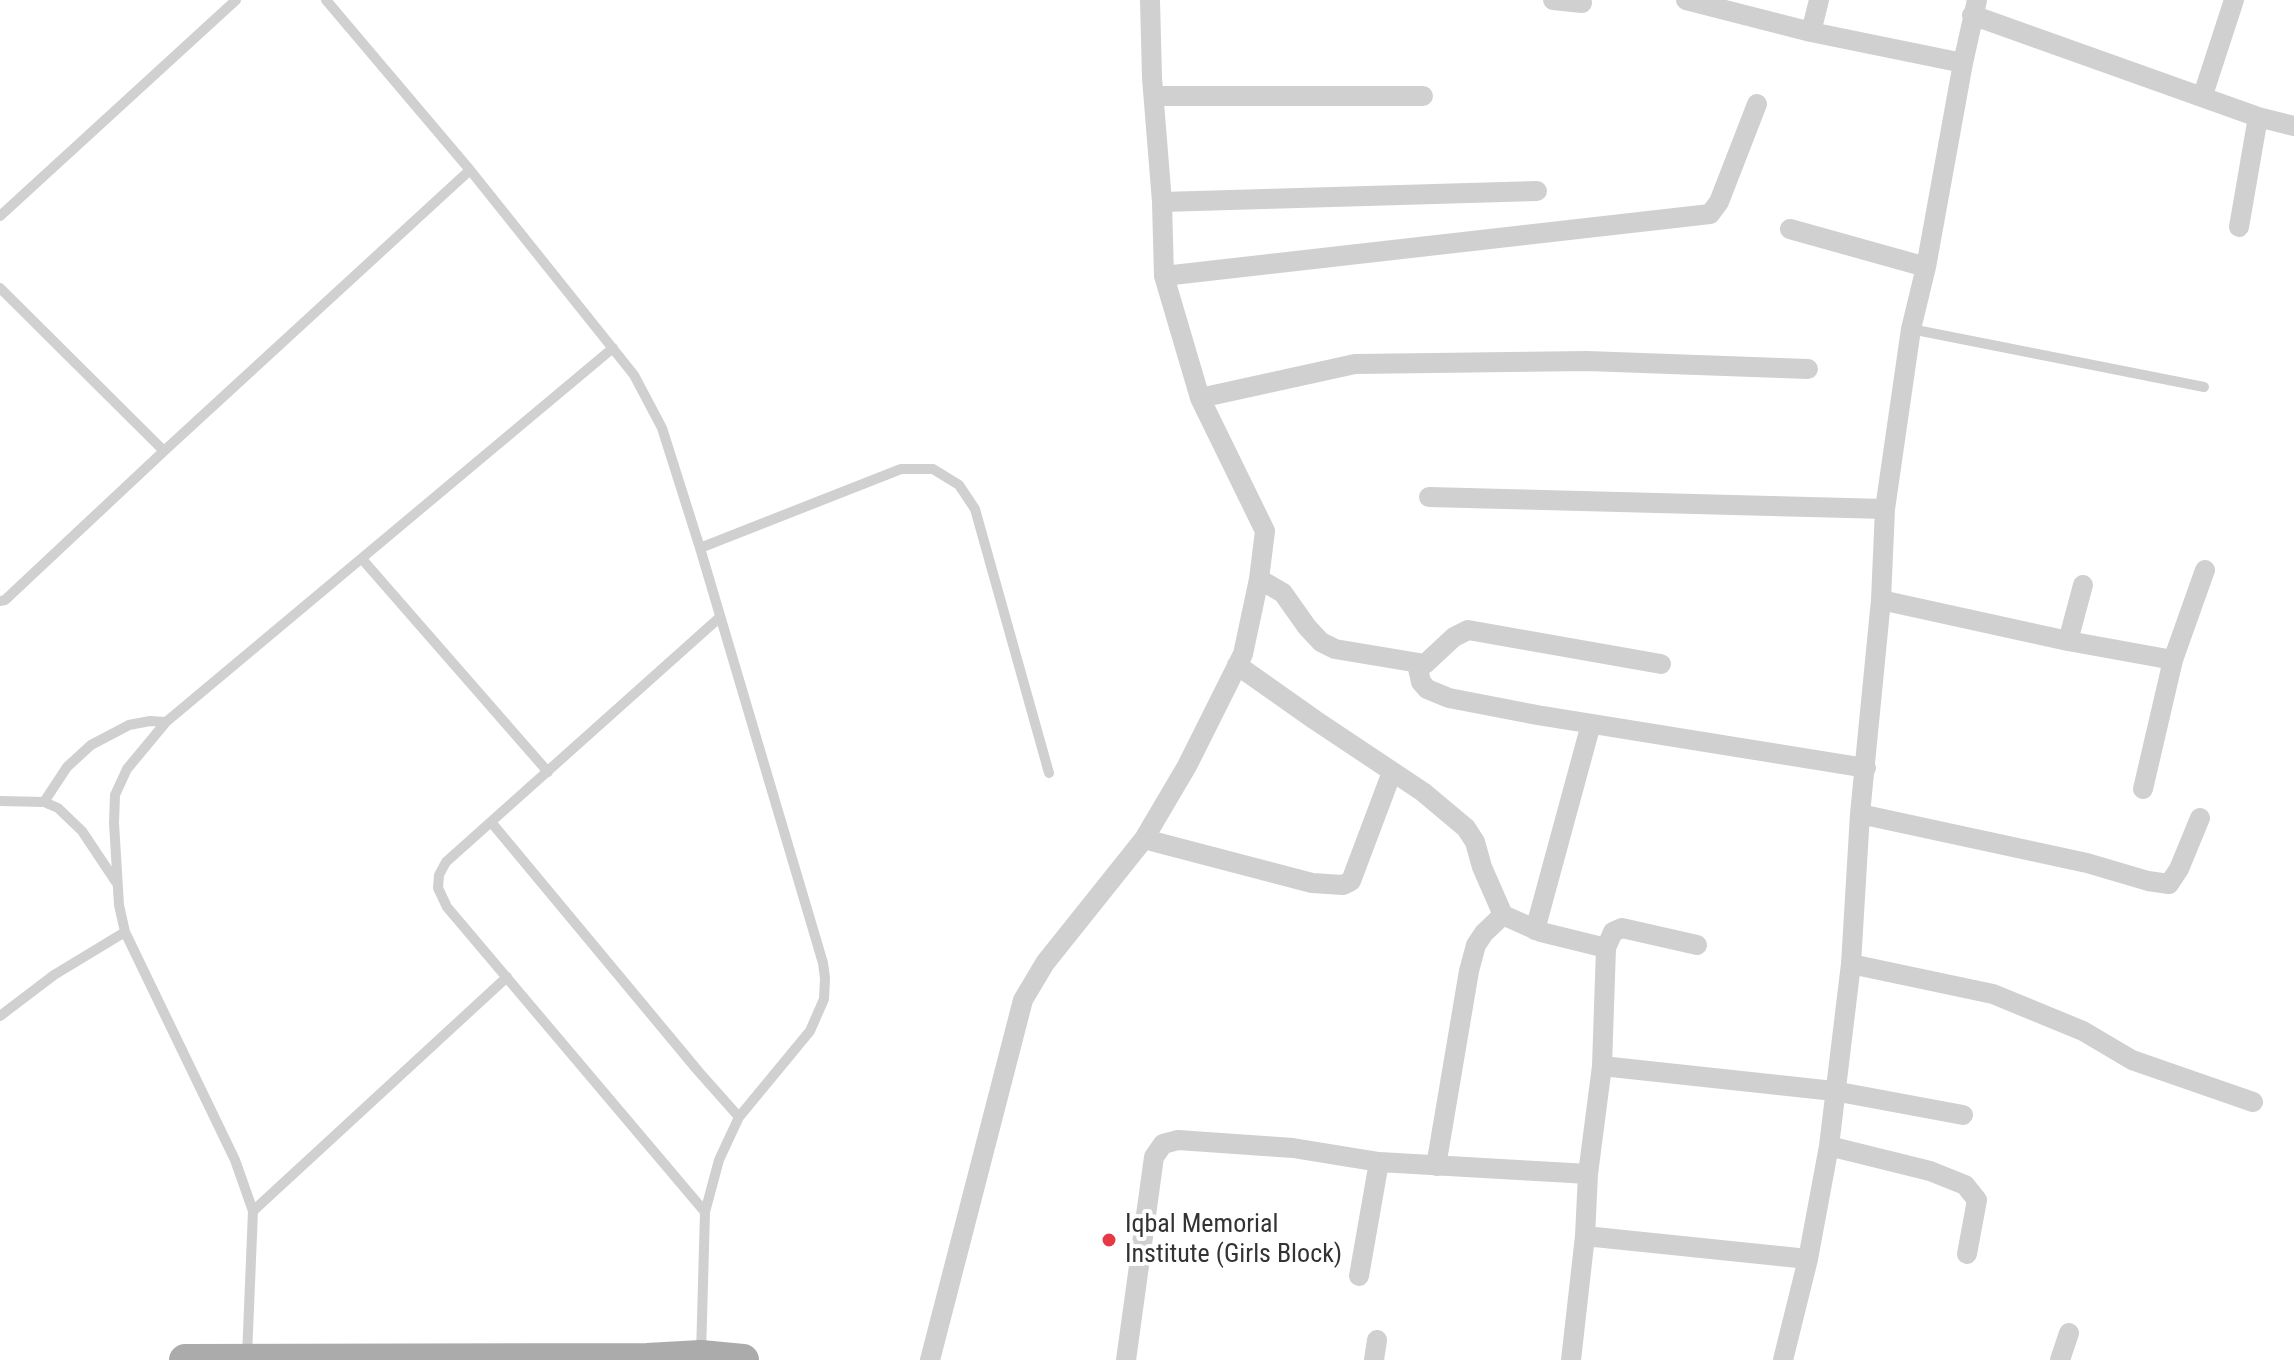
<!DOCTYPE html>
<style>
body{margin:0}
canvas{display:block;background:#fff}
</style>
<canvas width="2294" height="1360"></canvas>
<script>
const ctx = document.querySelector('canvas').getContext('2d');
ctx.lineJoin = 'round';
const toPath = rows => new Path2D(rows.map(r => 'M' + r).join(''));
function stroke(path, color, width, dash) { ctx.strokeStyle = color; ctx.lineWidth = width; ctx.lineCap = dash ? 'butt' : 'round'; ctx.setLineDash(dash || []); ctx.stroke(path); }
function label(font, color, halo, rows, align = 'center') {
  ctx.font = font + ' "Roboto Condensed",sans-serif'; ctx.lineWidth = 8; ctx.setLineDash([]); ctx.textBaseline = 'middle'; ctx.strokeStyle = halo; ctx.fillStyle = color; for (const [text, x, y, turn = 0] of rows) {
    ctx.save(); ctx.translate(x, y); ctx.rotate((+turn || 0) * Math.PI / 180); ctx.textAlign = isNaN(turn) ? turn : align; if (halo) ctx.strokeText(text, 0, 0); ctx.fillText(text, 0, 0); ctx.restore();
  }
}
stroke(toPath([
 [326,0,470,170],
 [0,216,236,0],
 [0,288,164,451,470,170,634,375,662,428,700,548,823,963,825,978,824,999,810,1031,739,1117,719,1160,705,1212,701,1354],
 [1911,329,2204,387],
 [700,548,901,469,933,469,959,485,975,509,1049,773],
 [362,559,548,772],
 [0,601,5,600,164,451],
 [0,801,44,802,67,767,91,745,129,725,150,721,166,722],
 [44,802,58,808,82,831,116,882],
 [491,822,699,1072,739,1117],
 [0,1016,54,975,125,932],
 [253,1211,507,977],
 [705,1212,447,907,438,888,439,875,446,862,719,618],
 [247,1356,253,1211,235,1160,125,932,119,905,114,823,115,795,127,769,166,722,613,348]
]), '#d0d0d0', 10);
stroke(toPath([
 [1553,0,1582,3],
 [1686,0,1811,32,1963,63],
 [1972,15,2258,117,2294,126],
 [1811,32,1819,0],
 [2203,95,2234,0],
 [1154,96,1423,96],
 [1162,202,1537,191],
 [2239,227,2258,117],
 [1790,229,1926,267],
 [1164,276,1710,214,1719,202,1757,104],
 [1200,398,1355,364,1587,361,1808,369],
 [1429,497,1885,509],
 [1259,579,1283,593,1307,627,1321,642,1335,649,1425,664,1454,637,1468,630,1661,664],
 [1881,600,2068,641,2173,660,2205,570],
 [2068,641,2083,585],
 [1417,664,1421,682,1427,689,1449,698,1537,715,1866,768],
 [1237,665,1315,720,1423,792,1466,828,1475,842,1482,867,1503,915,1541,932,1606,948],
 [2143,789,2173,660],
 [1860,814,2087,863,2148,881,2169,884,2179,869,2200,818],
 [1144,839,1312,883,1343,885,1351,881,1392,772],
 [1535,930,1591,724],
 [1851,964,1993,994,2083,1031,2132,1060,2253,1102],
 [1602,1066,1834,1091,1963,1115],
 [1829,1146,1930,1171,1965,1185,1977,1200,1967,1254],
 [1436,1166,1469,971,1476,945,1484,933,1503,915],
 [1585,1236,1808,1259],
 [1359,1276,1379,1162],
 [930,1360,1023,1000,1045,963,1144,839,1187,766,1243,654,1259,579,1265,531,1200,398,1164,276,1162,202,1152,78,1150,0],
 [1126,1360,1154,1157,1163,1144,1178,1140,1293,1148,1379,1162,1588,1174],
 [1374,1360,1377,1340],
 [1571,1360,1585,1236,1588,1174,1602,1066,1606,948,1613,932,1622,928,1697,945],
 [1783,1360,1808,1259,1829,1146,1851,964,1860,814,1881,600,1885,509,1911,329,1926,267,1963,63,1977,0],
 [2060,1360,2069,1333]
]), '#d0d0d0', 20);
stroke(toPath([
 [185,1360,647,1359,701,1356,743,1360]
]), '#ababab', 32);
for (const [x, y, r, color] of [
 [1109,1240,8,"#e63946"]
]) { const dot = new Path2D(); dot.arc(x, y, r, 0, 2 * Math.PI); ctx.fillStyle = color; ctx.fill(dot); stroke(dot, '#fff', 3); }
label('26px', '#333', '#fff', [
 ["Iqbal Memorial",1125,1225],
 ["Institute (Girls Block)",1125,1255]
], 'left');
</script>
